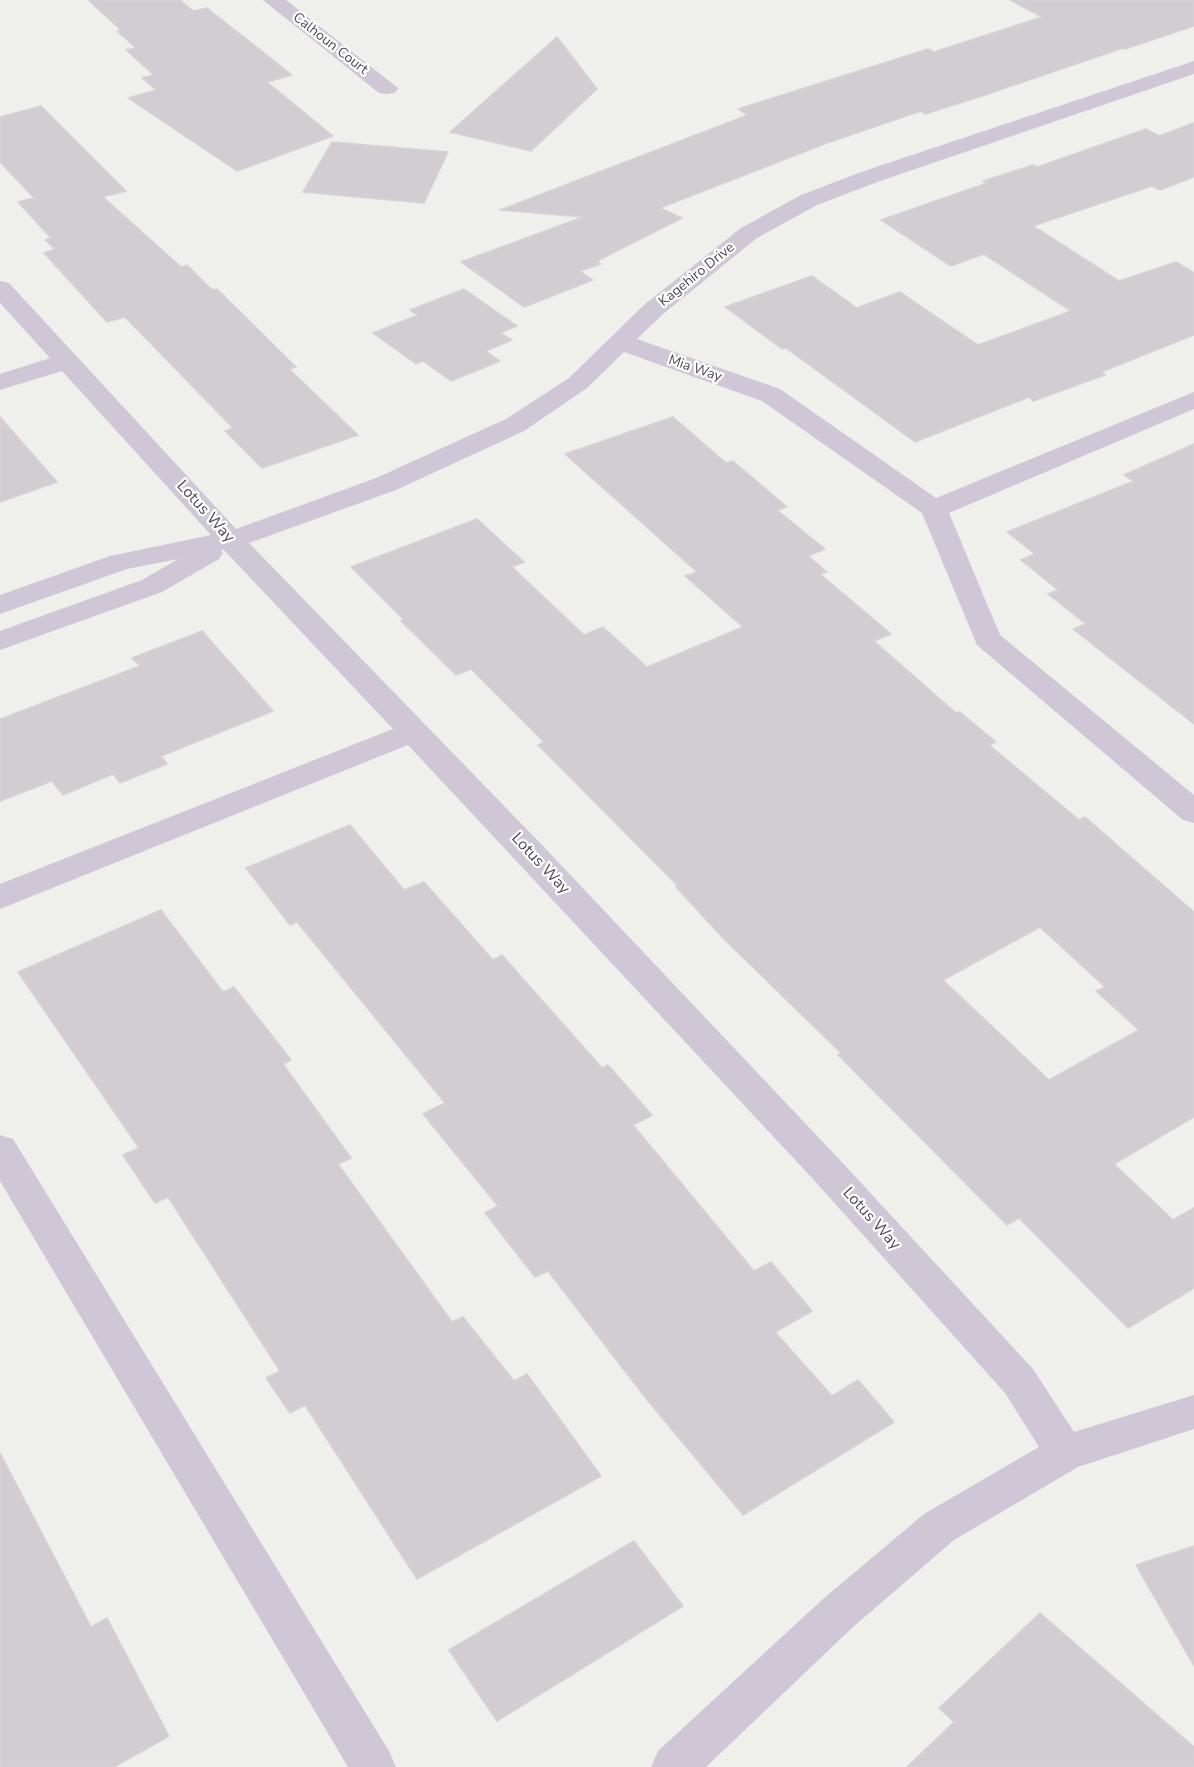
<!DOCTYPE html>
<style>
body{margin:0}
canvas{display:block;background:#efefec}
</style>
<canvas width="1194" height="1767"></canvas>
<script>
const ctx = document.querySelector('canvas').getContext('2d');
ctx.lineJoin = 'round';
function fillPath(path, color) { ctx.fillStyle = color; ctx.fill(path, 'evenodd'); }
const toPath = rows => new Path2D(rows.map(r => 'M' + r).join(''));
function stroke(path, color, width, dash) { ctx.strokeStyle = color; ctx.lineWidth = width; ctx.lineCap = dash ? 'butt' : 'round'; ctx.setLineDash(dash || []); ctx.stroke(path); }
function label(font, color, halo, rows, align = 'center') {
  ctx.font = font + ' "Nunito Sans",sans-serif'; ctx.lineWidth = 4.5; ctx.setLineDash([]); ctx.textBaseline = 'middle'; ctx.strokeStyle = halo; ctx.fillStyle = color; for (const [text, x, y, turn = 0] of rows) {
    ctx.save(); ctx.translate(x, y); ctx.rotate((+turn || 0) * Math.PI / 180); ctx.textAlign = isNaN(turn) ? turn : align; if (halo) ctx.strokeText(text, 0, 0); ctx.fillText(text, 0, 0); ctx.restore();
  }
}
const building = toPath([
 [88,0,180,0,193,11,207,8,292,75,267,82,333,136,237,171,128,98,156,90,142,78,154,75,126,50,136,48,117,31,121,30,88,0],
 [1010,0,1194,0,1194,26,1125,49,1123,48,976,98,925,114,921,111,827,143,660,208,682,218,597,261,601,264,580,271,593,280,524,307,461,262,583,217,500,210,748,115,738,109,928,49,934,52,1042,17,1010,0],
 [557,37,597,89,531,151,450,132,557,37],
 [41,106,126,191,103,197,181,267,187,265,212,290,217,289,296,367,289,369,358,435,262,468,225,431,233,428,125,317,107,322,44,253,55,249,45,240,51,238,18,202,34,198,0,162,0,117,41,106],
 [1194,123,1194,177,1160,190,1152,186,1033,226,1119,281,1176,262,1194,273,1194,335,1101,372,1105,375,1033,401,1029,397,915,442,786,348,782,349,725,307,812,276,857,308,900,292,978,345,1071,311,984,254,951,266,881,220,987,183,983,181,1033,165,1037,167,1146,129,1159,136,1194,123],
 [332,142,448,152,424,203,303,192,332,142],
 [464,289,517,326,500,333,512,340,486,351,500,361,451,381,423,361,416,364,373,333,418,315,410,310,464,289],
 [0,417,57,482,0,502,0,417],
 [673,417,726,463,733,461,787,507,777,510,825,549,808,556,827,572,820,574,891,634,874,641,956,713,960,712,996,742,989,745,1079,820,1085,817,1194,912,1194,1117,1114,1164,1173,1220,1194,1208,1194,1288,1128,1328,1019,1218,1007,1225,838,1055,841,1053,724,939,676,887,678,886,538,745,544,742,471,669,456,675,401,621,404,620,351,567,477,519,524,562,512,567,584,635,603,627,647,667,743,627,685,576,697,572,565,454,673,417],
 [1040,927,1105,987,1096,991,1139,1030,1049,1080,943,980,1040,927],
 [1194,444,1194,724,1073,629,1086,624,1048,594,1058,590,1021,560,1035,554,1007,532,1134,481,1124,475,1194,444],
 [202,631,273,711,161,756,167,764,120,783,113,774,63,795,52,781,0,801,0,719,140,666,132,658,202,631],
 [350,825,404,890,424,882,493,960,502,955,602,1068,608,1065,652,1115,633,1125,754,1271,771,1262,812,1311,775,1332,832,1396,858,1380,894,1422,743,1515,648,1401,548,1271,535,1277,485,1213,498,1206,423,1114,445,1103,297,922,290,925,246,868,350,825],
 [161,910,223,992,234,987,291,1060,283,1064,351,1158,338,1164,452,1322,463,1317,514,1381,527,1374,601,1476,417,1579,305,1405,290,1413,266,1378,280,1371,168,1197,155,1203,123,1155,139,1148,18,972,161,910],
 [0,1453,91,1627,107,1618,169,1736,114,1767,0,1767,0,1453],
 [634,1541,683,1606,497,1721,449,1650,634,1541],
 [1194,1546,1194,1666,1136,1565,1194,1546],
 [1040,1613,1194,1747,1194,1767,907,1767,954,1722,939,1708,1040,1613]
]);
fillPath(building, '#d2cdd3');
stroke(building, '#d6d1d7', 1.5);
fillPath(toPath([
 [263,0,286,0,398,88,395,93,387,94,379,93,263,0],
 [1194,61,1194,74,880,181,817,205,757,238,663,314,637,339,780,389,936,498,1194,392,1194,409,949,513,1000,635,1194,795,1194,823,1183,820,977,645,922,513,762,401,624,352,587,388,524,431,396,490,249,543,543,846,838,1158,1033,1369,1074,1432,1194,1395,1194,1429,1078,1467,954,1540,853,1627,706,1767,651,1767,658,1751,823,1599,924,1514,1039,1447,1005,1393,812,1178,408,745,0,909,0,884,393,729,224,550,221,550,223,553,219,559,162,592,0,650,0,631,142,580,178,559,127,569,0,614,0,595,110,556,211,535,62,371,0,390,0,374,50,358,0,303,0,281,9,283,236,529,376,478,506,419,569,378,645,304,741,228,801,195,864,171,1194,61],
 [0,1135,13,1139,389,1751,396,1767,348,1767,0,1181,0,1135]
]), '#cfc7d5');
label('14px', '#514757', '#fff', [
 ["Calhoun Court",330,44,38],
 ["Kagehiro Drive",697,275,-39],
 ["Mia Way",695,369,19]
]);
label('16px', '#514757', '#fff', [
 ["Lotus Way",205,512,48],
 ["Lotus Way",540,864,47],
 ["Lotus Way",871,1219,48]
]);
</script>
